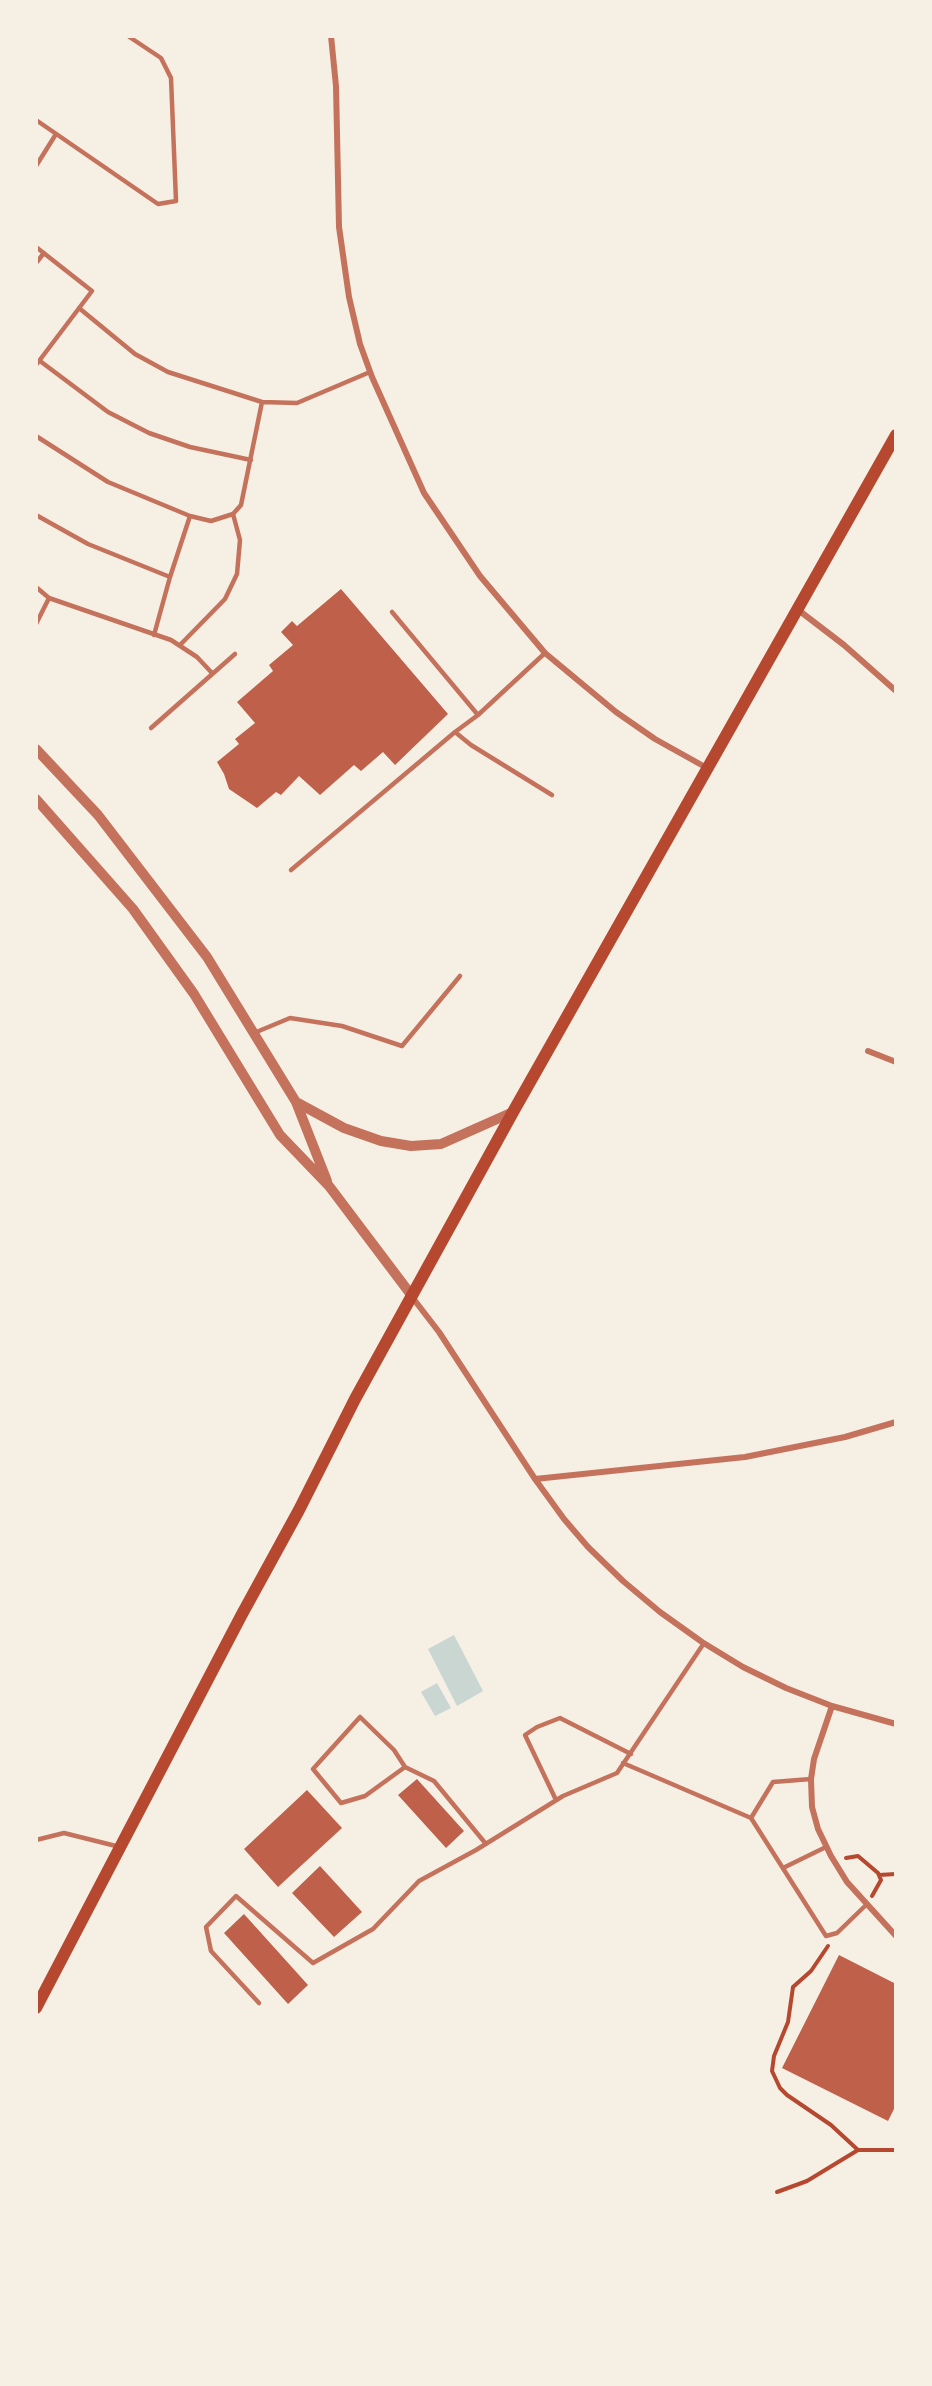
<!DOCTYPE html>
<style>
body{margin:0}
#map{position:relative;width:932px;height:2386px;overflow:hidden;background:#f6efe4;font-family:Rubik,sans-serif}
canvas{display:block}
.frame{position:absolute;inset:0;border:38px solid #f6efe4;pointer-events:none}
</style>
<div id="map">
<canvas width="932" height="2386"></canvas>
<div class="frame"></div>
</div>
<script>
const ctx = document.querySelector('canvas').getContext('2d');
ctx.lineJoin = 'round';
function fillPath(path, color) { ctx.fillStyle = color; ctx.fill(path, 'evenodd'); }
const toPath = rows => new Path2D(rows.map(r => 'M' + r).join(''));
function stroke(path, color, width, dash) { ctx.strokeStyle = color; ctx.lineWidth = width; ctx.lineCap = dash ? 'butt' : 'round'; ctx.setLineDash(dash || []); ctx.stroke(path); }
fillPath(toPath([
 [454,1635,483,1691,457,1706,428,1649],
 [437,1683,451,1708,435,1716,421,1692]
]), '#c9d6d2');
fillPath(toPath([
 [341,589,448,714,395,765,383,752,361,771,354,765,320,795,299,776,281,795,276,792,257,808,229,789,224,774,217,762,239,744,235,739,255,723,237,702,273,671,269,665,293,645,281,632,292,621,297,626],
 [417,1779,464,1831,446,1848,398,1795],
 [307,1790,342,1828,278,1887,244,1849],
 [320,1866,362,1912,334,1937,292,1893],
 [244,1914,308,1985,288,2004,224,1933],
 [839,1955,896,1984,896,2105,888,2121,782,2068]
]), '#bf614a');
stroke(toPath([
 [846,1858,858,1856,878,1873,881,1880,872,1896],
 [879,1875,896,1874],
 [828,1946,811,1971,793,1987,788,2022,774,2056,772,2071,780,2088,787,2095,831,2125,858,2150,896,2150],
 [777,2192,807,2181,858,2150]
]), '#b5482f', 4);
stroke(toPath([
 [36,120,158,204,176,201,171,78,161,58,128,36],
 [36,166,56,134],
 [36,247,92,291,36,365],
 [36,263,44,253],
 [40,361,108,412,149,433,190,447,251,460],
 [262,402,297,403,370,372],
 [36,436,108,482,190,516,211,521,233,514,241,505,262,402,168,372,135,354,79,308],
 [36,515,88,544,170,577],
 [36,587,49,598,171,640,197,657,212,673],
 [392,612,478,715],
 [36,624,49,598],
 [154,635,170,577,190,516],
 [180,645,225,599,237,574,240,540,233,514],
 [151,728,235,654],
 [455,732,471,745,552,795],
 [291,870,455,732,478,715,545,653],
 [254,1033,290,1018,342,1026,402,1046,460,976],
 [623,1763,751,1818,826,1936,837,1933,866,1905],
 [405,1767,394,1750,360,1717,313,1769,341,1803,365,1796,405,1767,434,1781,486,1844],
 [556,1800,525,1735,537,1727,560,1718,631,1754],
 [751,1818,773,1782,811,1779],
 [36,1840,64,1833,120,1847],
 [783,1868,826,1847],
 [259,2003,211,1951,206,1927,236,1896,313,1963,373,1929,419,1881,476,1850,563,1796,617,1773,704,1643]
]), '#c5725c', 4.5);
stroke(toPath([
 [331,36,336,86,339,227,349,297,360,344,372,377,424,493,480,576,545,653,616,712,655,739,707,768],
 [797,609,844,645,896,691],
 [868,1051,896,1062],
 [412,1297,439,1332,535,1479,564,1519,588,1547,623,1581,660,1612,702,1642,743,1667,786,1688,832,1706,896,1724],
 [535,1479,745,1457,845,1437,896,1422],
 [832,1706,814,1759,811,1779,812,1807,818,1829,831,1856,847,1882,896,1936]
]), '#c5725c', 6);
stroke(toPath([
 [36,749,98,815,207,957,296,1102,327,1181],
 [36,799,133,909,194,994,280,1135,329,1186,412,1296],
 [296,1102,344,1128,381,1141,411,1146,441,1144,513,1112]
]), '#c5725c', 10);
stroke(toPath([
 [36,2008,241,1616,299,1510,355,1399,513,1112,896,435]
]), '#b5482f', 12);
</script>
